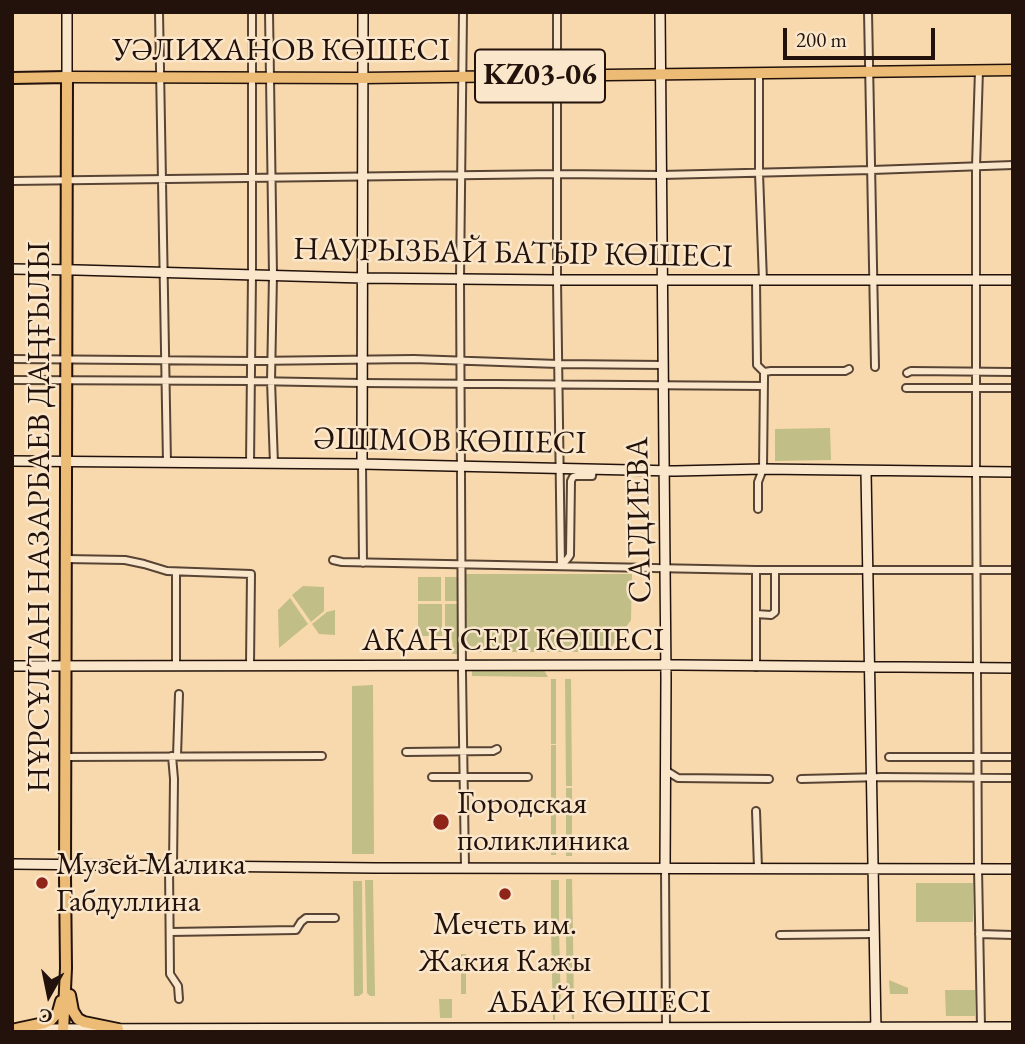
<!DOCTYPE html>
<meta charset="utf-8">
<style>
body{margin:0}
#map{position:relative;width:1025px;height:1044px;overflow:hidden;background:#f8d9ad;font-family:"EB Garamond",serif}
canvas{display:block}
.frame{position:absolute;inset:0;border:14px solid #22120b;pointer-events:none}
.north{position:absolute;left:14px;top:960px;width:70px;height:70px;-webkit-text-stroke:5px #fae6ca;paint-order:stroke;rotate:189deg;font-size:19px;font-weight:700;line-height:28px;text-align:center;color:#22120b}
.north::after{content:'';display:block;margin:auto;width:24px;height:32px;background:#22120b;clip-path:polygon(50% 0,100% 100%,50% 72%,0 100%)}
.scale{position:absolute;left:783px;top:28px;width:152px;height:32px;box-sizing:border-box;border:4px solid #22120b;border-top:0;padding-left:9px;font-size:21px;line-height:24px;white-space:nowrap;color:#22120b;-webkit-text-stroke:5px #fae6ca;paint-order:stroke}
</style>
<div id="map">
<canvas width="1025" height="1044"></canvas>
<div class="frame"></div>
<div class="north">С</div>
<div class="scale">200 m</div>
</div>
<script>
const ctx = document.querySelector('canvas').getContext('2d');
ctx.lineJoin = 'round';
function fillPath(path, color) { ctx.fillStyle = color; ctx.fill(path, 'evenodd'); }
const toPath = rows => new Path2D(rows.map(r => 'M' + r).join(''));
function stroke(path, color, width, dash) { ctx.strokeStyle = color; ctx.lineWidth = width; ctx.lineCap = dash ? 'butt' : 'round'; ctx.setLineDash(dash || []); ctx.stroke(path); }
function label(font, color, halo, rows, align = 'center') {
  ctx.font = font + ' "EB Garamond",serif'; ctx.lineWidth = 5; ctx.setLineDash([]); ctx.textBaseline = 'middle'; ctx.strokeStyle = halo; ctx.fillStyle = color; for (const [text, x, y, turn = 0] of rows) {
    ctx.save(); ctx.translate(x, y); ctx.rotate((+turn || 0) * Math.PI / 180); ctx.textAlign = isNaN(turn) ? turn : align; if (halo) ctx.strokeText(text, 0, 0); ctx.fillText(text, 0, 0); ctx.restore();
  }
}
fillPath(toPath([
 [830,428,831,460,775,461,775,429],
 [466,574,632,574,631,620,608,652,465,652],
 [418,577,441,577,441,601,418,601],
 [445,577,460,577,460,601,445,601],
 [303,586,324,587,324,611,311,622,292,595],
 [290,598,308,624,279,648,278,610],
 [418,604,442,604,442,636,418,636],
 [445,604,459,604,460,654,452,654,453,645,452,640,449,637,445,637],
 [335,610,335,635,319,634,312,624,327,612],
 [472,670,544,670,548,677,472,676],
 [551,679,556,679,556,744,551,744],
 [565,679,571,679,572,786,566,786],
 [373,685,374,854,352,854,352,686],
 [551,745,556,745,556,855,551,855],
 [566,788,572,788,572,856,566,856],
 [566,879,572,879,573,933,566,933],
 [365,880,373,880,375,996,370,996,367,993],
 [551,880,559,880,559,928,551,928],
 [353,881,362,881,363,993,359,996,354,996],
 [916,883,973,883,973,922,916,922],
 [551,930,559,930,561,1010,555,1010,555,1020,553,1020],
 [573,934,574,1019,572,1019,571,1010,567,1010,566,935],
 [461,954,466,954,466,994,461,994],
 [889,980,908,988,908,994,890,994],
 [945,990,975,990,975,1016,946,1016],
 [439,999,452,999,452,1018,440,1018]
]), '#c1be87');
const street = toPath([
 [159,12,167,463],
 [269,12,273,275,271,381,274,464],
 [463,12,460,279,462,674,465,867],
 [557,12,557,280,561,566],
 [868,12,875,367],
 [979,70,976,167,976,471,978,868,981,1027],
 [759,73,759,173,763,281],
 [12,181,558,174,661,175,872,170,1013,165],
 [756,281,757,365,764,372,764,379,763,469,758,482,758,509],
 [12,359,252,361,414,359,558,364,663,365],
 [764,372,771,371,845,371,849,369],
 [907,373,911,371,1013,372],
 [12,380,252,381,362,383,764,386],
 [906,388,1013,388],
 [250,464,252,275,252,12],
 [362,464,363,563],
 [66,559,125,560,144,564,167,571,251,574,250,665],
 [333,560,342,562,756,570,1013,570],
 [561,566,568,558,570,555,571,481,573,477,576,476,592,476,593,469],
 [176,572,176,665],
 [756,614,771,615,775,612,775,570],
 [756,667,756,570],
 [406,752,493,751,497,749],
 [172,756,174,779,173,866],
 [177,756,179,694],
 [65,757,322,756],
 [889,757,1013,757],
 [665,770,678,778,769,779],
 [432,777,528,777],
 [801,779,883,777,1013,778],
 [756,811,758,868],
 [169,866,170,974,178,986,179,999],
 [665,868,666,1028],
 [170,932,296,930,301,922,306,918,335,918],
 [979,934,1013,935],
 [780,935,874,934]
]);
const secondary = toPath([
 [660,12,666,678,665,868],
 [67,77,67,12],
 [12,269,77,270,363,278,557,280,1013,280],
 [12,461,362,464,675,471,763,469,1013,472],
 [362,464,363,12],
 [866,471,876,1032],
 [12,666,678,665,1013,668],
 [12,864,375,868,1013,869],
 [31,1029,1013,1027]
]);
const primary = toPath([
 [67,77,363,78,1013,70]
]);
const highway = toPath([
 [12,78,67,77,65,876,66,968,63,1032],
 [70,995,73,1011,78,1019,84,1022,118,1029],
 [16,1029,44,1023,51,1020,58,1012,61,1001]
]);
stroke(street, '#584434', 10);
stroke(secondary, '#22120b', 12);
stroke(primary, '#22120b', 13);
stroke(highway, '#22120b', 14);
stroke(street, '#fae6ca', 6);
stroke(secondary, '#fae6ca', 9);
stroke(primary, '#ecbc76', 10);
stroke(highway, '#ecbc76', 10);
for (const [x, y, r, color] of [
 [441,822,9,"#8f2418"],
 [42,883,7,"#8f2418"],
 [505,894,7,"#8f2418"]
]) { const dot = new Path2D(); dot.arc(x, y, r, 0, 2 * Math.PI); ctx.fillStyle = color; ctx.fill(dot); stroke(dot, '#fae6ca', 2.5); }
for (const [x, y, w] of [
 [540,76,130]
]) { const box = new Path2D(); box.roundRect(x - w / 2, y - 26.5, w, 53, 5); ctx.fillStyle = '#fae6ca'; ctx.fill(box); stroke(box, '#22120b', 2); }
label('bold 30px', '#22120b', null, [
 ["KZ03-06",540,76]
]);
label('32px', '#22120b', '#fae6ca', [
 ["УӘЛИХАНОВ КӨШЕСІ",281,51],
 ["НАУРЫЗБАЙ БАТЫР КӨШЕСІ",513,254,1],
 ["ӘШІМОВ КӨШЕСІ",450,442,1],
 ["НҰРСҰЛТАН НАЗАРБАЕВ ДАҢҒЫЛЫ",40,517,-90],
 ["САГДИЕВА",640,520,-91],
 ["АҚАН СЕРІ КӨШЕСІ",513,641],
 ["АБАЙ КӨШЕСІ",599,1003]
]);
label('32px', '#22120b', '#fae6ca', [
 ["Городская",457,804],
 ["поликлиника",457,841],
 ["Музей Малика",56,865],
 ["Габдуллина",56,902],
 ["Мечеть им.",505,925,"center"],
 ["Жакия Кажы",505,962,"center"]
], 'left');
</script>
